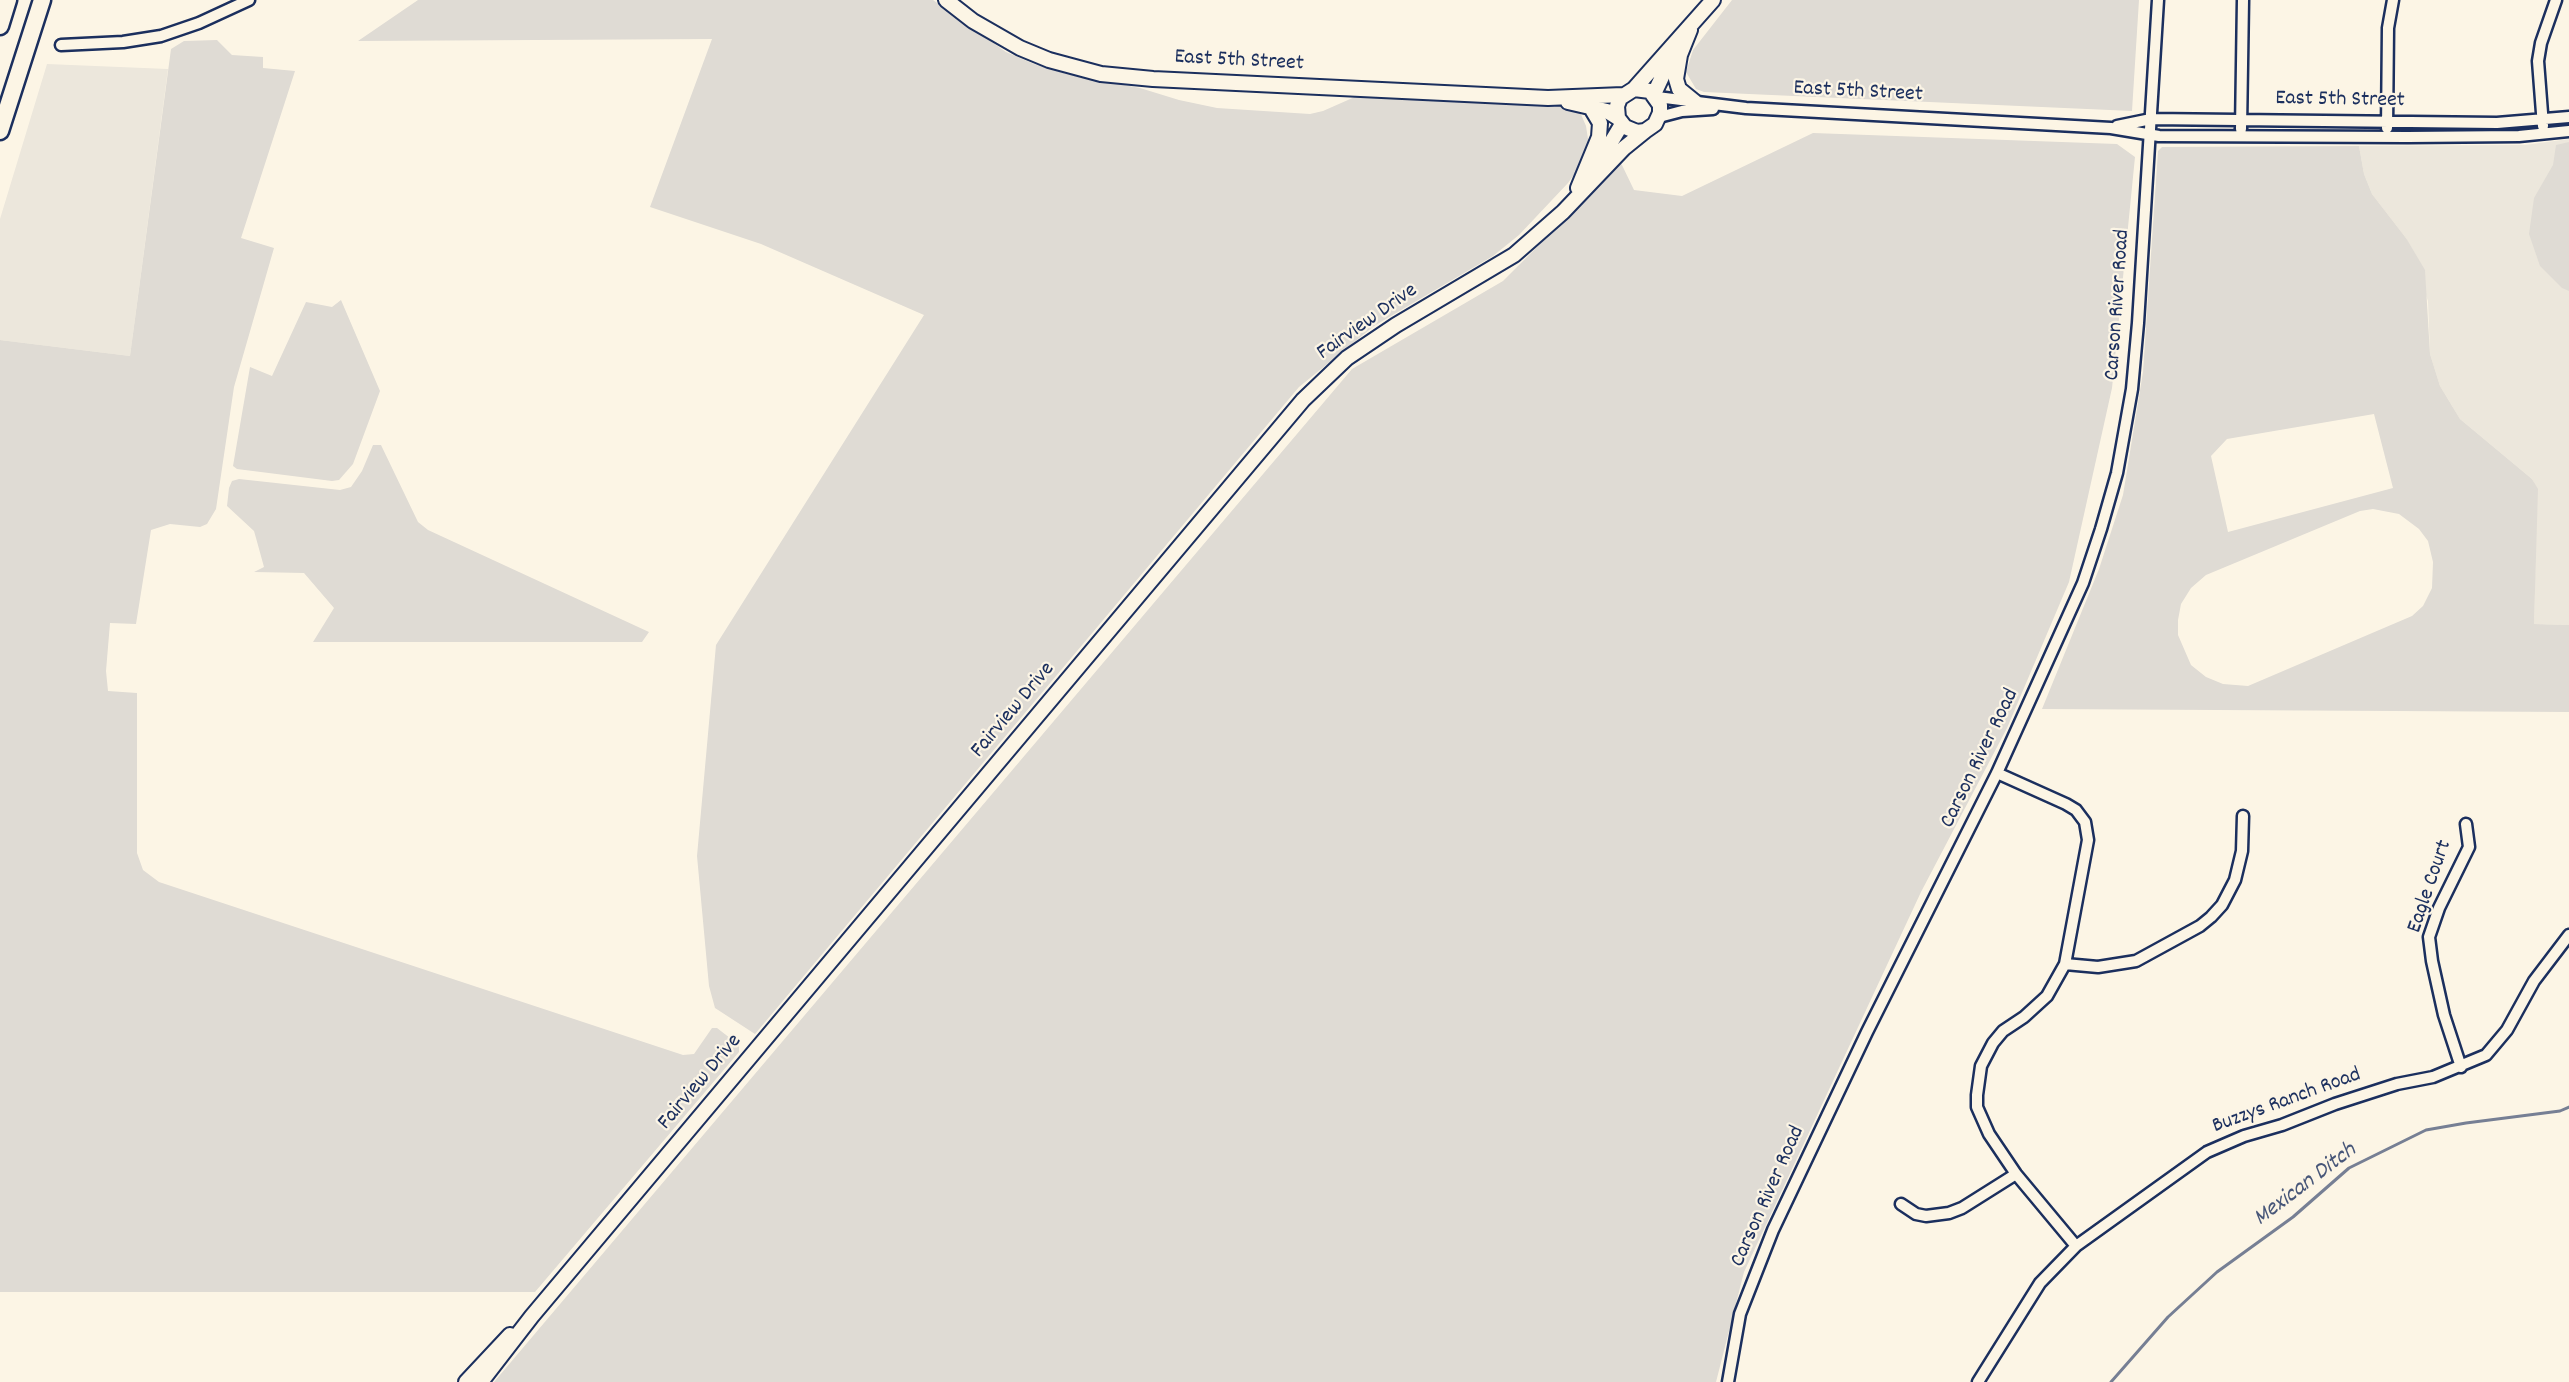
<!DOCTYPE html>
<style>
body{margin:0}
canvas{display:block;background:#fcf5e5}
</style>
<canvas width="2569" height="1382"></canvas>
<script>
const ctx = document.querySelector('canvas').getContext('2d');
ctx.lineJoin = 'round';
function fillPath(path, color) { ctx.fillStyle = color; ctx.fill(path, 'evenodd'); }
const toPath = rows => new Path2D(rows.map(r => 'M' + r).join(''));
function stroke(path, color, width, dash) { ctx.strokeStyle = color; ctx.lineWidth = width; ctx.lineCap = dash ? 'butt' : 'round'; ctx.setLineDash(dash || []); ctx.stroke(path); }
function label(font, color, halo, rows, align = 'center') {
  ctx.font = font + ' Dekko,sans-serif'; ctx.lineWidth = 4.5; ctx.setLineDash([]); ctx.textBaseline = 'middle'; ctx.strokeStyle = halo; ctx.fillStyle = color; for (const [text, x, y, turn = 0] of rows) {
    ctx.save(); ctx.translate(x, y); ctx.rotate((+turn || 0) * Math.PI / 180); ctx.textAlign = isNaN(turn) ? turn : align; if (halo) ctx.strokeText(text, 0, 0); ctx.fillText(text, 0, 0); ctx.restore();
  }
}
fillPath(toPath([
 [47,64,168,69,130,356,0,340,0,219],
 [2569,139,2569,625,2534,624,2537,489,2532,479,2460,419,2440,386,2430,354,2428,301,2406,238,2372,194,2364,174,2359,146,2525,145]
]), '#ece7dc');
fillPath(toPath([
 [418,0,933,0,1006,52,1034,64,1066,74,1140,88,1179,100,1217,108,1310,114,1323,111,1357,96,1566,106,1580,112,1586,126,1588,139,1593,141,1583,162,1568,183,1519,235,1493,256,1374,326,1299,387,755,1034,715,1008,709,986,697,856,716,645,924,315,761,244,650,207,712,39,358,41],
 [1732,0,2139,0,2132,111,1704,92,1696,89,1686,72,1693,50],
 [217,40,232,55,263,57,263,68,295,71,241,238,274,248,234,387,216,509,207,524,200,527,170,524,151,530,136,624,110,623,106,671,108,691,137,693,137,853,143,870,159,882,683,1055,694,1054,712,1028,717,1028,739,1045,739,1052,535,1292,0,1292,0,340,130,356,171,49,184,41],
 [1813,133,2117,144,2135,157,2112,388,2069,582,2007,728,1921,892,1744,1272,1716,1382,494,1382,1352,369,1503,281,1621,163,1634,190,1682,196],
 [2569,142,2569,291,2562,288,2540,266,2529,234,2534,198,2553,165,2556,145],
 [2359,146,2364,174,2372,194,2406,238,2425,270,2430,354,2440,386,2460,419,2532,479,2538,489,2534,624,2569,625,2569,712,2042,709,2099,569,2123,495,2143,372,2158,151,2162,147],
 [2374,414,2393,488,2228,532,2211,456,2227,439],
 [2373,509,2399,514,2419,529,2428,541,2433,562,2432,588,2423,606,2412,616,2248,686,2223,684,2206,677,2191,665,2178,635,2178,620,2181,604,2191,588,2206,575,2360,511],
 [341,300,380,391,353,464,339,480,332,481,237,469,233,466,250,367,272,376,306,302,332,307],
 [373,445,381,445,418,522,428,530,649,632,642,642,313,642,334,608,304,573,254,572,264,567,256,538,254,531,227,506,229,488,232,481,239,479,340,490,351,487,362,471]
]), '#dfdbd4');
stroke(toPath([
 [2111,1382,2168,1317,2217,1272,2293,1217,2349,1168,2426,1130,2466,1123,2560,1111,2569,1107]
]), '#767f94', 3);
const minor = toPath([
 [61,45,123,42,161,36,199,23,249,0],
 [1657,97,1746,108,2111,128,2159,136,2408,137,2519,136,2569,131],
 [1659,117,1682,111,1713,109],
 [2117,126,2151,119,2497,123,2569,117],
 [2543,126,2538,61,2541,43,2556,0],
 [2387,128,2388,28,2393,0],
 [2241,129,2243,0],
 [1997,773,2066,804,2076,810,2085,822,2088,840,2065,964,2047,996,2024,1017,2003,1031,1993,1043,1981,1066,1977,1095,1977,1107,1989,1134,2016,1174,2076,1246],
 [2065,964,2098,967,2136,961,2200,926,2211,917,2222,905,2235,880,2242,851,2243,816],
 [2461,1067,2444,1015,2432,961,2429,937,2439,908,2469,847,2466,824],
 [1901,1204,1916,1214,1926,1216,1949,1213,1962,1208,2016,1174],
 [1728,1382,1740,1314,1773,1230,1867,1032,1997,773,2083,583,2101,529,2117,473,2132,389,2138,323,2158,0],
 [1978,1382,2040,1283,2076,1246,2207,1152,2244,1136,2282,1125,2335,1104,2397,1084,2433,1077,2486,1055,2507,1030,2534,981,2569,935]
]);
const major = toPath([
 [946,0,973,21,1020,48,1049,60,1101,74,1153,79,1548,98,1623,95],
 [1690,30,1680,55,1676,79,1679,89,1695,102],
 [1634,89,1713,0],
 [1654,94,1675,49],
 [1568,102,1607,111,1618,118,1625,127,1637,132,1645,131,1655,124,1660,113,1660,105,1650,91,1634,89,1620,98,1617,106,1618,118],
 [1595,169,1622,124],
 [1578,188,1599,137,1600,123,1591,108],
 [466,1382,510,1335],
 [481,1382,532,1316,1303,400,1347,358,1396,325,1514,255,1563,212,1624,148,1645,131]
]);
const highway = toPath([
 [0,26,8,0],
 [0,131,42,0]
]);
stroke(minor, '#1b2f5e', 15);
stroke(major, '#1b2f5e', 18);
stroke(highway, '#1b2f5e', 21);
stroke(minor, '#fcf5e5', 10);
stroke(major, '#fcf5e5', 14);
stroke(highway, '#fcf5e5', 16);
label('22px', '#1b2f5e', '#fcf5e5', [
 ["East 5th Street",1239,62,3],
 ["East 5th Street",1858,93,3],
 ["East 5th Street",2340,101,1],
 ["Carson River Road",2119,305,-86],
 ["Fairview Drive",1368,323,-35],
 ["Fairview Drive",1014,711,-50],
 ["Carson River Road",1981,759,-64],
 ["Eagle Court",2431,887,-71],
 ["Fairview Drive",701,1083,-50],
 ["Buzzys Ranch Road",2287,1102,-20],
 ["Carson River Road",1769,1197,-66]
]);
label('italic 24px', '#485779', '#fcf5e5', [
 ["Mexican Ditch",2306,1186,-37]
]);
</script>
